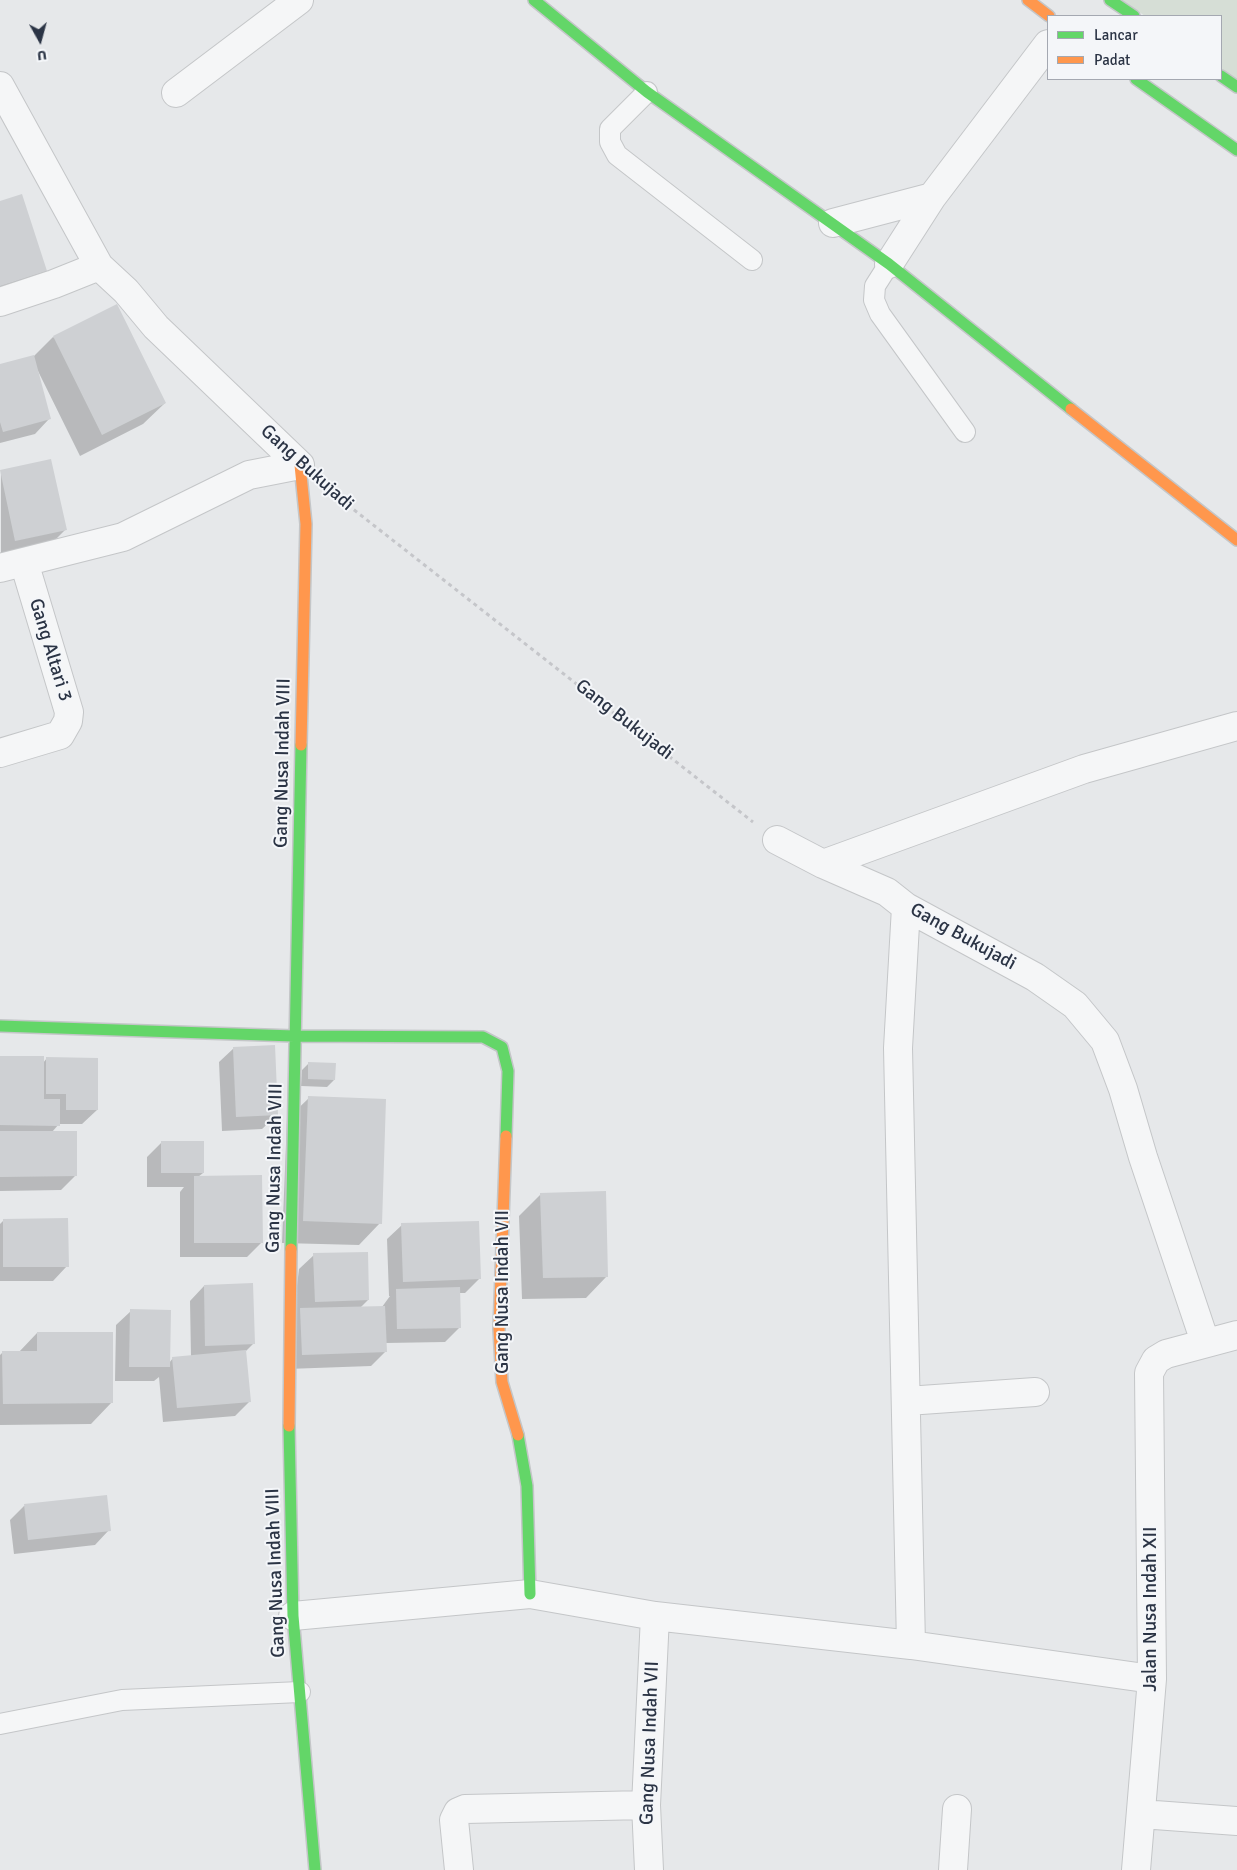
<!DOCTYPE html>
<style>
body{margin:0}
#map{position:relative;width:1237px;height:1870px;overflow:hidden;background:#e6e8ea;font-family:Signika,sans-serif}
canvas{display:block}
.legend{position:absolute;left:1047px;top:15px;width:175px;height:65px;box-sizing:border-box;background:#f4f6f9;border:1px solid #a4a8b1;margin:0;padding:6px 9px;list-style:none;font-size:15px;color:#2b3445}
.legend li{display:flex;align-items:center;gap:10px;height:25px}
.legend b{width:25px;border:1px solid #a4a8b1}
.north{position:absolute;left:15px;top:15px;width:50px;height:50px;-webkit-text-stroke:4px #f4f6f9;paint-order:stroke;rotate:173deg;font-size:14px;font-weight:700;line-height:20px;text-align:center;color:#2b3445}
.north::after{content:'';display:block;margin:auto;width:18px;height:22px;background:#2b3445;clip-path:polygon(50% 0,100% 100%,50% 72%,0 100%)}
</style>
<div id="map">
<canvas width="1237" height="1870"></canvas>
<ul class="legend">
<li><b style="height:6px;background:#63d668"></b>Lancar</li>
<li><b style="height:6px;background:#ff974d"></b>Padat</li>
</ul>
<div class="north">U</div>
</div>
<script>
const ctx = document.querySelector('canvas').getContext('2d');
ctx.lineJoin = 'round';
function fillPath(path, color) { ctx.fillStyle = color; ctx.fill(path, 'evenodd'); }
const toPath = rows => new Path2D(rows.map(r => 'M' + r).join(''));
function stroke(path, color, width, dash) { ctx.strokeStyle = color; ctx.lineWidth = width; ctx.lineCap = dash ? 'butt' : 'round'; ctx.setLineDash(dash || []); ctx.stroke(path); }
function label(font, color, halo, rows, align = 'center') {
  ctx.font = font + ' Signika,sans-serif'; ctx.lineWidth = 4; ctx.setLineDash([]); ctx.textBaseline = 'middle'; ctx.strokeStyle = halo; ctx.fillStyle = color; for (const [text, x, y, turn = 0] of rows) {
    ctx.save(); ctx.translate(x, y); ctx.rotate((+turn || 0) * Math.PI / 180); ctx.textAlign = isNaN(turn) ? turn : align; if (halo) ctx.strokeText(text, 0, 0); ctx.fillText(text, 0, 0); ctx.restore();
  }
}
fillPath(toPath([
 [1122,0,1237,0,1237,81,1221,70,1221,16,1145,16]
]), '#d6ded6');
fillPath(toPath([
 [0,202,46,271,24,292,0,300],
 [53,337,165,403,143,424,80,456,37,369,49,419,35,434,0,443,0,365,34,356],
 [1,471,66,529,51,544,1,555],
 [234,1048,277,1115,262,1129,222,1131,219,1062],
 [0,1057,43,1063,47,1058,97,1110,82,1124,59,1124,52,1132,75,1176,61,1190,0,1191],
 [309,1063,334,1080,327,1087,301,1086,302,1070],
 [309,1098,380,1223,359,1245,282,1243,287,1119],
 [162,1142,203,1173,198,1177,261,1243,247,1257,180,1257,180,1192,184,1187,147,1187,147,1157],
 [541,1194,607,1276,586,1298,522,1299,519,1216],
 [4,1220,67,1266,53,1281,0,1281,0,1224],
 [402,1225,480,1278,465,1293,459,1293,460,1327,445,1342,386,1343,386,1351,371,1366,287,1369,299,1269,314,1255,368,1300,360,1308,382,1307,390,1296,389,1296,387,1239],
 [204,1286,253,1344,245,1352,249,1402,235,1416,163,1422,159,1377,154,1381,115,1381,116,1325,131,1311,169,1363,173,1358,191,1357,190,1301],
 [37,1333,112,1402,91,1424,0,1425,0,1355,3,1352,19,1352],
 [106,1497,109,1530,95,1545,14,1554,10,1520,24,1506]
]), '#0003');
fillPath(toPath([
 [22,194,47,271,0,286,0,201],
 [117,304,166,403,102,435,53,336],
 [34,355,51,419,3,432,0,422,0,364],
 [51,459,67,530,15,541,0,470],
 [275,1045,278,1115,236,1117,233,1047],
 [0,1056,44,1056,44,1099,60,1099,60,1126,0,1125],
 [46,1057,98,1058,98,1110,66,1110,66,1094,46,1094],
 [308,1062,336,1063,335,1080,308,1079],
 [308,1096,386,1099,382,1224,303,1221],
 [0,1131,77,1131,77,1176,0,1177],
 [161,1141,204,1141,204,1173,161,1173],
 [262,1175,263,1243,194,1243,194,1176],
 [606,1191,608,1277,543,1278,540,1193],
 [68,1218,69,1267,3,1267,3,1219],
 [479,1221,481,1279,403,1282,401,1223],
 [368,1252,369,1300,315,1302,313,1253],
 [253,1283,255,1344,205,1346,204,1285],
 [460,1287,461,1328,397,1329,396,1289],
 [385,1306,387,1352,302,1355,300,1308],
 [130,1309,171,1310,170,1367,129,1367],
 [37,1332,113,1332,113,1403,3,1404,2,1351,37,1351],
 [246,1350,251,1402,177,1408,172,1357],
 [107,1495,111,1531,28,1540,24,1504]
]), '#ced0d3');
const lane = toPath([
 [647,92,610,129,610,142,617,155,752,260],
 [889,264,875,286,874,300,880,314,965,432],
 [0,1724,122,1700,300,1692]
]);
const street = toPath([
 [0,86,99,266,126,291,156,327,300,465],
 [176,93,299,0],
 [833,223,932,197],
 [889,264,932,197,1048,44],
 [0,302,54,284,99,266],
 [0,568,123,537,249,475,300,465],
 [0,753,60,735,68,721,69,712,24,562],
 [777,840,823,864,887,892,906,907,1035,977,1075,1005,1105,1041,1123,1089,1143,1157,1205,1342],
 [823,864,1084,769,1237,726],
 [906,907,898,1048,911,1645],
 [907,1401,1035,1392],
 [293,1616,530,1594,655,1616,911,1645,1152,1679],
 [1141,1814,1237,1821],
 [459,1870,454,1820,458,1812,465,1809,646,1805],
 [649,1870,646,1805,655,1616],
 [953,1870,957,1809],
 [1136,1870,1152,1679,1149,1373,1156,1360,1166,1354,1237,1335]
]);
const fast = toPath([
 [534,0,647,92,889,264,1071,409],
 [1110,0,1134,16],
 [1221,76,1237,87],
 [1136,79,1237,150],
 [0,1026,294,1036,483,1037,502,1047,508,1071,506,1136],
 [291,1249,301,745],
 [289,1426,293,1616,315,1870],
 [518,1435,527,1486,530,1594]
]);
const slow = toPath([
 [1028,0,1049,16],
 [1071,409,1237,540],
 [300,465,306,524,301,745],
 [506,1136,499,1329,502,1382,518,1435],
 [289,1426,291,1249]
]);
stroke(lane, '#c4c6c8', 22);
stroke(street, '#c4c6c8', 30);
stroke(fast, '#c4c6c8', 14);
stroke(slow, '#c4c6c8', 14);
stroke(toPath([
 [335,495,753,822]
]), '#c5c6ca', 3, [4, 4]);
stroke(lane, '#f5f6f7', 20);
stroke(street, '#f5f6f7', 28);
stroke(fast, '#63d668', 11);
stroke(slow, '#ff974d', 11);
label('19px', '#2b3445', '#f4f6f9', [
 ["Gang Bukujadi",307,468,42],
 ["Gang Altari 3",50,650,73],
 ["Gang Bukujadi",624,720,38],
 ["Gang Nusa Indah VIII",283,763,-89],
 ["Gang Bukujadi",963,937,29],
 ["Gang Nusa Indah VIII",275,1168,-89],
 ["Gang Nusa Indah VII",503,1292,-90],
 ["Gang Nusa Indah VIII",276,1573,-92],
 ["Jalan Nusa Indah XII",1151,1609,-90],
 ["Gang Nusa Indah VII",650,1743,-88]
]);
</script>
